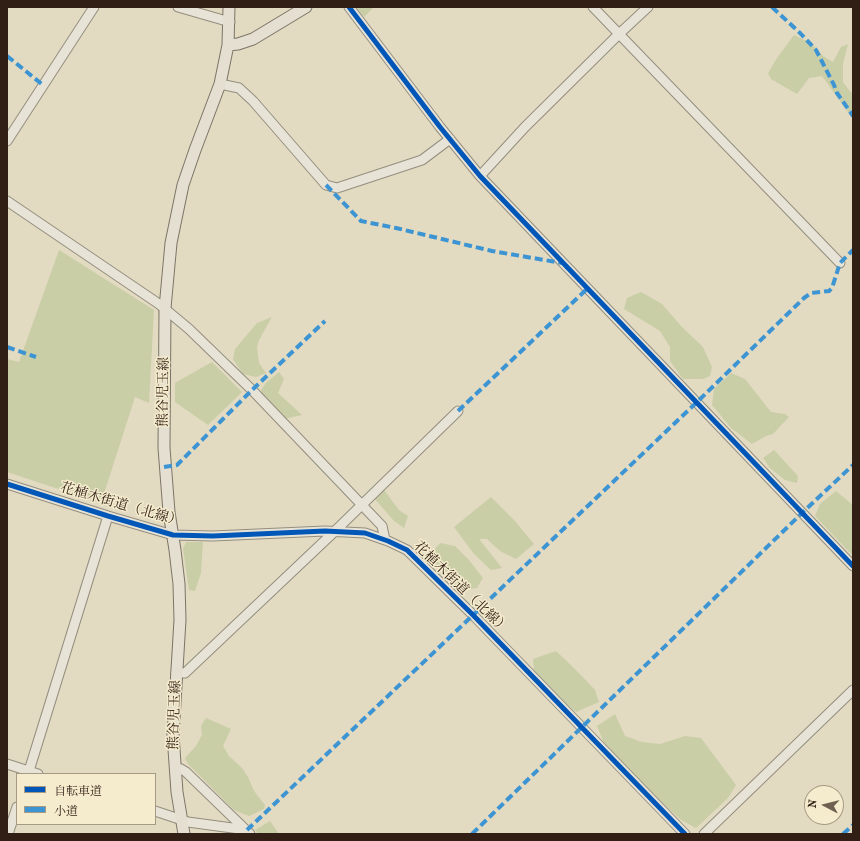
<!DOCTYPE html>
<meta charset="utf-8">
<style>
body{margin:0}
#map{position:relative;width:860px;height:841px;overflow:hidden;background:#e2dac1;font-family:"IM FELL French Canon","Noto Serif JP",serif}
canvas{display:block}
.frame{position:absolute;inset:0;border:8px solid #311f15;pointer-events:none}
.legend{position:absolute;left:16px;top:773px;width:140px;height:52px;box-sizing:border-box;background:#f5ecce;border:1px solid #a79a84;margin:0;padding:5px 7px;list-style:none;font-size:12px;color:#311f15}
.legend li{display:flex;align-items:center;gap:8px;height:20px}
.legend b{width:20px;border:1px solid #a79a84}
.north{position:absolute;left:804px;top:785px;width:40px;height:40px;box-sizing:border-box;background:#f5ecce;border:1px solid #a79a84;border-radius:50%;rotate:277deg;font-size:11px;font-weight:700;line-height:16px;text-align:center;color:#311f15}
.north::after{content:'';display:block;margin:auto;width:14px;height:18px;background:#6f6051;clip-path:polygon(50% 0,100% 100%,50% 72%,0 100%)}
</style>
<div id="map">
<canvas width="860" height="841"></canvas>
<div class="frame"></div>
<ul class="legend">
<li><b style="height:5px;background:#0057b8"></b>自転車道</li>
<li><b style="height:5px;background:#3d94d3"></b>小道</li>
</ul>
<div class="north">N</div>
</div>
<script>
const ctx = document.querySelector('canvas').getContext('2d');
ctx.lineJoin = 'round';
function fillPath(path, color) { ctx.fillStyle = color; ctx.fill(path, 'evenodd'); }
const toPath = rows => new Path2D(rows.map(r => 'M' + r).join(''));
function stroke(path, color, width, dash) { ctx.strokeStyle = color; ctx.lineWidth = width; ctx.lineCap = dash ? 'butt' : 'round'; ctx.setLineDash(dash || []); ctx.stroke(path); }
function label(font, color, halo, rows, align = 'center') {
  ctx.font = font + ' "IM FELL French Canon","Noto Serif JP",serif'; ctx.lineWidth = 3; ctx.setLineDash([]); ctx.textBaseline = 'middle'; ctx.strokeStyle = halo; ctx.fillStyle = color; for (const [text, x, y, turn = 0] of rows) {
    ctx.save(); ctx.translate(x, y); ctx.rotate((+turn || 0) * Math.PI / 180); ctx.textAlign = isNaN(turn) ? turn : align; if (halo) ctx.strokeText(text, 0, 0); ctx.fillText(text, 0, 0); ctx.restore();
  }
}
fillPath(toPath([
 [356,7,374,7,364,17],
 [794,35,811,43,823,56,833,62,841,47,848,44,843,64,843,82,853,95,853,114,848,112,822,76,809,78,797,94,771,79,768,73,777,58],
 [59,250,154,310,149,403,135,397,101,503,7,472,7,359,19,362],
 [641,292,662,304,682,327,703,347,712,367,710,376,703,379,683,379,670,361,670,347,660,331,624,309,627,298],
 [272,317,259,340,257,347,259,363,266,373,256,377,243,374,233,359,235,349,257,323],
 [212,362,242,392,208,425,175,402,175,383],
 [279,372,284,379,278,393,302,415,284,419,263,397,261,390,266,383],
 [731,373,745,379,771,412,785,414,789,417,773,434,766,436,752,444,731,428,712,405,714,389],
 [774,450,798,476,797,483,785,480,770,468,763,458],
 [384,490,399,510,408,516,404,528,394,521,374,498],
 [836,491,853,505,853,556,815,516,820,504],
 [491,497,514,520,534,544,516,559,500,551,487,539,479,539,502,568,491,570,474,554,454,527],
 [186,542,203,542,201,573,195,591,189,590,183,549],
 [440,543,455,546,469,560,483,578,477,588,463,590,447,578,433,562,432,552],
 [556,651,575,669,595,690,599,702,576,712,556,695,534,671,533,659],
 [615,714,625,736,642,742,660,744,685,736,701,738,736,785,728,798,696,828,681,820,644,786,604,743,597,726],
 [206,718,231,729,223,746,229,756,242,768,248,777,254,791,265,805,264,809,249,816,234,810,188,764,185,758,196,746,202,735,201,726],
 [270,821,279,834,258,834,255,830]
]), '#c9cea7');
const minor = toPath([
 [178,7,230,22],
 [349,7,440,127,480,176,853,566],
 [593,7,840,263],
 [220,84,239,88,253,101,326,185,337,188,422,160,450,139],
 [7,141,94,7],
 [480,176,525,127,619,34,648,7],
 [7,201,159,304,189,329,252,390,382,526,385,540],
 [7,484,108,516,173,535,213,536,325,531,365,533,388,541,407,550,473,615,685,834],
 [176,673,185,673,334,532,458,411],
 [7,764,38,774],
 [175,768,181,769,186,772,250,834],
 [28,774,108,516],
 [155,811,188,822,247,830],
 [8,834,17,807],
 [704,834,853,690]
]);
const major = toPath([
 [228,45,229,7],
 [184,834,177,792,173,735,180,620,179,584,175,550,169,512,164,448,165,308,171,243,183,185,195,150,220,84,228,45,238,44,253,39,306,7]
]);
stroke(minor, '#948e7e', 11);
stroke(major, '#7c7567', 13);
stroke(minor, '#e7e3d7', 9);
stroke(major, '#e4dfd0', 11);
stroke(toPath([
 [772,7,800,33,816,50,834,85,837,93,853,116],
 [7,56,43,85],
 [326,185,361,221,396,228,492,251,562,263],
 [7,347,36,357],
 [458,411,587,289],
 [164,467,177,465,252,390,325,321],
 [247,830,696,403,804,298,811,293,829,291,832,288,840,263,853,250],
 [472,834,802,513,853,465],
 [843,834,853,825]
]), '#3d94d3', 4, [8, 4]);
stroke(toPath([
 [349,7,440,127,480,176,853,566],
 [7,484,108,516,173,535,213,536,325,531,365,533,388,541,407,550,473,615,685,834]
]), '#0057b8', 5);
label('14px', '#311f15', '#f5ecce', [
 ["熊谷児玉線",164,392,-89],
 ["花植木街道（北線）",121,505,16],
 ["花植木街道（北線）",461,588,44],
 ["熊谷児玉線",175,715,-88]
]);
</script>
